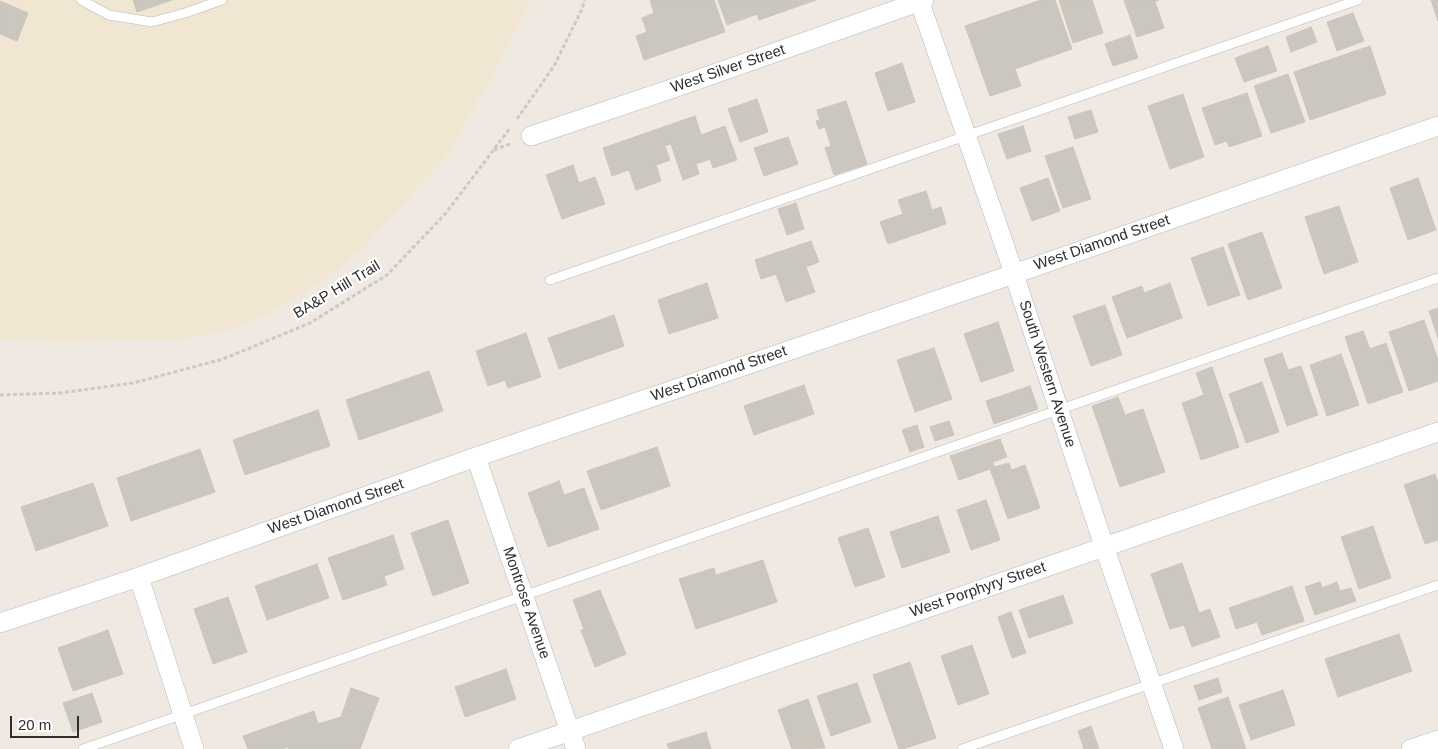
<!DOCTYPE html>
<style>
body{margin:0}
#map{position:relative;width:1438px;height:749px;overflow:hidden;background:#efe9e1;font-family:Arial,sans-serif}
canvas{display:block}
.scale{position:absolute;left:10px;top:716px;width:69px;height:22px;box-sizing:border-box;border:2px solid #2e2e2e;border-top:0;padding-left:6px;font-size:15px;line-height:18px;white-space:nowrap;color:#2e2e2e;-webkit-text-stroke:4px #fff;paint-order:stroke}
</style>
<div id="map">
<canvas width="1438" height="749"></canvas>
<div class="scale">20 m</div>
</div>
<script>
const ctx = document.querySelector('canvas').getContext('2d');
ctx.lineJoin = 'round';
function fillPath(path, color) { ctx.fillStyle = color; ctx.fill(path, 'evenodd'); }
const toPath = rows => new Path2D(rows.map(r => 'M' + r).join(''));
function stroke(path, color, width, dash) { ctx.strokeStyle = color; ctx.lineWidth = width; ctx.lineCap = dash ? 'butt' : 'round'; ctx.setLineDash(dash || []); ctx.stroke(path); }
function label(font, color, halo, rows, align = 'center') {
  ctx.font = font + ' Arial,sans-serif'; ctx.lineWidth = 4.5; ctx.setLineDash([]); ctx.textBaseline = 'middle'; ctx.strokeStyle = halo; ctx.fillStyle = color; for (const [text, x, y, turn = 0] of rows) {
    ctx.save(); ctx.translate(x, y); ctx.rotate((+turn || 0) * Math.PI / 180); ctx.textAlign = isNaN(turn) ? turn : align; if (halo) ctx.strokeText(text, 0, 0); ctx.fillText(text, 0, 0); ctx.restore();
  }
}
fillPath(toPath([
 [0,0,531,0,490,79,448,154,362,249,320,283,263,317,221,332,180,339,66,341,0,340]
]), '#f0e6d1');
const building = toPath([
 [133,0,172,0,137,12,133,0],
 [650,0,714,0,725,32,644,60,636,36,647,32,642,18,654,13,650,0],
 [718,0,816,0,759,20,757,14,727,25,718,0],
 [1041,0,1055,0,1072,49,1015,69,1021,86,990,96,965,26,1041,0],
 [1059,0,1092,0,1103,33,1073,43,1059,0],
 [1124,0,1159,0,1155,1,1164,28,1137,37,1124,0],
 [1431,0,1438,0,1438,21,1431,0],
 [0,1,28,13,17,41,0,34,0,1],
 [1353,13,1364,41,1337,51,1327,22,1353,13],
 [1311,27,1317,42,1291,52,1286,37,1311,27],
 [1130,35,1138,58,1113,66,1105,44,1130,35],
 [1268,46,1277,71,1244,82,1235,58,1268,46],
 [1370,46,1386,94,1310,120,1294,72,1370,46],
 [902,63,915,102,888,111,875,73,902,63],
 [1288,74,1305,122,1271,133,1254,86,1288,74],
 [1247,93,1262,136,1229,147,1227,141,1215,145,1202,108,1247,93],
 [1183,94,1204,157,1170,169,1148,106,1183,94],
 [757,99,768,132,740,142,728,109,757,99],
 [846,101,867,164,834,175,825,148,831,146,825,127,819,129,816,121,820,120,817,110,846,101],
 [1091,110,1098,132,1075,139,1068,117,1091,110],
 [695,116,701,135,725,126,737,160,713,168,710,159,696,164,699,174,683,180,671,144,665,146,670,160,656,165,661,181,636,190,629,170,612,176,603,148,695,116],
 [1023,126,1031,151,1007,159,998,134,1023,126],
 [788,137,798,164,764,176,754,148,788,137],
 [1073,147,1091,199,1063,208,1045,156,1073,147],
 [573,165,579,183,595,177,605,204,562,219,546,175,573,165],
 [1048,178,1060,211,1032,221,1020,188,1048,178],
 [1418,178,1436,230,1408,240,1390,188,1418,178],
 [926,191,932,210,941,207,946,224,888,244,880,222,903,214,898,200,926,191],
 [796,203,804,229,787,235,778,209,796,203],
 [1339,206,1358,262,1324,274,1305,217,1339,206],
 [1262,232,1282,288,1248,300,1228,244,1262,232],
 [811,241,819,262,806,267,815,292,786,302,776,274,761,279,755,260,811,241],
 [1223,247,1240,295,1208,306,1191,258,1223,247],
 [707,283,718,318,669,334,658,300,707,283],
 [1170,283,1182,318,1127,338,1112,297,1142,286,1144,293,1170,283],
 [1105,305,1122,355,1091,366,1073,316,1105,305],
 [1438,308,1438,338,1429,311,1438,308],
 [614,315,624,346,559,369,548,338,614,315],
 [1424,320,1438,360,1438,381,1409,391,1389,332,1424,320],
 [998,322,1014,371,981,382,964,334,998,322],
 [1363,331,1370,349,1386,343,1403,392,1368,404,1345,337,1363,331],
 [526,333,541,377,508,388,505,380,488,386,476,351,526,333],
 [934,348,952,399,915,412,897,360,934,348],
 [1282,353,1288,370,1301,366,1318,415,1287,426,1264,359,1282,353],
 [1341,354,1359,405,1327,416,1310,365,1341,354],
 [1212,367,1239,447,1201,460,1182,403,1204,395,1196,373,1212,367],
 [429,371,443,411,359,440,346,400,429,371],
 [1262,382,1279,432,1246,443,1229,394,1262,382],
 [804,385,814,414,754,435,744,406,804,385],
 [1030,386,1038,409,994,424,986,401,1030,386],
 [1118,397,1125,415,1143,409,1165,472,1120,487,1092,406,1118,397],
 [318,410,330,446,245,475,233,440,318,410],
 [949,421,954,435,935,441,930,427,949,421],
 [917,425,924,447,910,452,902,430,917,425],
 [1000,439,1007,457,993,462,994,467,1009,463,1011,470,1025,465,1040,508,1008,519,990,469,959,480,950,456,1000,439],
 [657,447,670,486,601,510,587,471,657,447],
 [200,449,215,492,131,521,117,478,200,449],
 [1435,474,1438,482,1438,540,1425,544,1404,485,1435,474],
 [559,481,564,495,584,488,599,529,548,547,528,493,559,481],
 [93,483,108,526,36,551,21,507,93,483],
 [986,500,1000,540,971,550,957,510,986,500],
 [938,516,950,552,902,568,890,532,938,516],
 [448,520,469,583,433,596,411,533,448,520],
 [1373,526,1391,578,1359,589,1341,537,1373,526],
 [868,528,885,577,855,587,838,538,868,528],
 [393,535,404,569,384,576,387,585,343,600,328,558,393,535],
 [763,560,777,602,696,629,679,579,714,568,716,575,763,560],
 [1182,563,1199,613,1210,609,1220,637,1192,647,1184,625,1170,629,1151,574,1182,563],
 [317,564,329,598,267,620,255,586,317,564],
 [1320,582,1322,588,1337,582,1340,591,1351,588,1356,601,1315,615,1305,587,1320,582],
 [1292,586,1304,621,1262,635,1257,622,1236,629,1229,608,1292,586],
 [600,590,626,654,595,667,581,630,584,629,573,600,600,590],
 [1063,595,1073,623,1029,638,1019,610,1063,595],
 [228,597,247,652,213,664,194,609,228,597],
 [1011,612,1026,653,1012,658,998,617,1011,612],
 [108,630,123,674,73,691,58,648,108,630],
 [1399,634,1412,671,1338,697,1325,659,1399,634],
 [972,645,989,694,958,705,941,656,972,645],
 [910,662,936,738,903,749,899,749,873,675,910,662],
 [506,669,516,699,465,717,455,687,506,669],
 [1218,678,1222,692,1199,700,1194,686,1218,678],
 [857,683,871,722,831,736,817,696,857,683],
 [351,688,379,698,360,749,289,749,288,747,282,749,248,749,243,736,314,711,318,724,341,717,351,688],
 [1283,690,1295,725,1251,740,1239,705,1283,690],
 [92,693,102,722,73,732,63,703,92,693],
 [1228,697,1246,749,1212,749,1198,708,1228,697],
 [808,699,825,748,792,749,778,710,808,699],
 [1091,726,1099,749,1084,749,1078,731,1091,726],
 [706,732,711,749,669,749,667,744,706,732]
]);
fillPath(building, '#cbc7bf');
stroke(building, '#cbc5ba', 1);
const lane = toPath([
 [81,0,109,15,152,22,185,13,222,0],
 [550,280,1358,0],
 [83,749,1438,278],
 [962,749,1438,585]
]);
const street = toPath([
 [919,0,1005,247,1104,546,1174,749],
 [531,136,674,88,924,0],
 [476,457,576,749],
 [139,577,194,749],
 [0,623,139,577,476,457,1014,274,1438,126],
 [518,749,1438,432],
 [1411,749,1438,740]
]);
stroke(lane, '#b4b7c1', 10);
stroke(street, '#b4b7c1', 20);
stroke(toPath([
 [517,119,554,66,581,11,585,0],
 [494,150,512,143],
 [0,395,60,393,133,383,223,359,310,323,387,275,446,213,510,128]
]), '#c9c9c9', 3, [4, 2.5]);
stroke(lane, '#fff', 9);
stroke(street, '#fff', 19);
label('15px', '#2e2e2e', '#fff', [
 ["West Silver Street",728,69,-19],
 ["West Diamond Street",1102,243,-19],
 ["BA&P Hill Trail",337,290,-31],
 ["West Diamond Street",719,374,-19],
 ["South Western Avenue",1047,374,72],
 ["West Diamond Street",336,507,-19],
 ["West Porphyry Street",978,590,-19],
 ["Montrose Avenue",526,603,71]
]);
</script>
